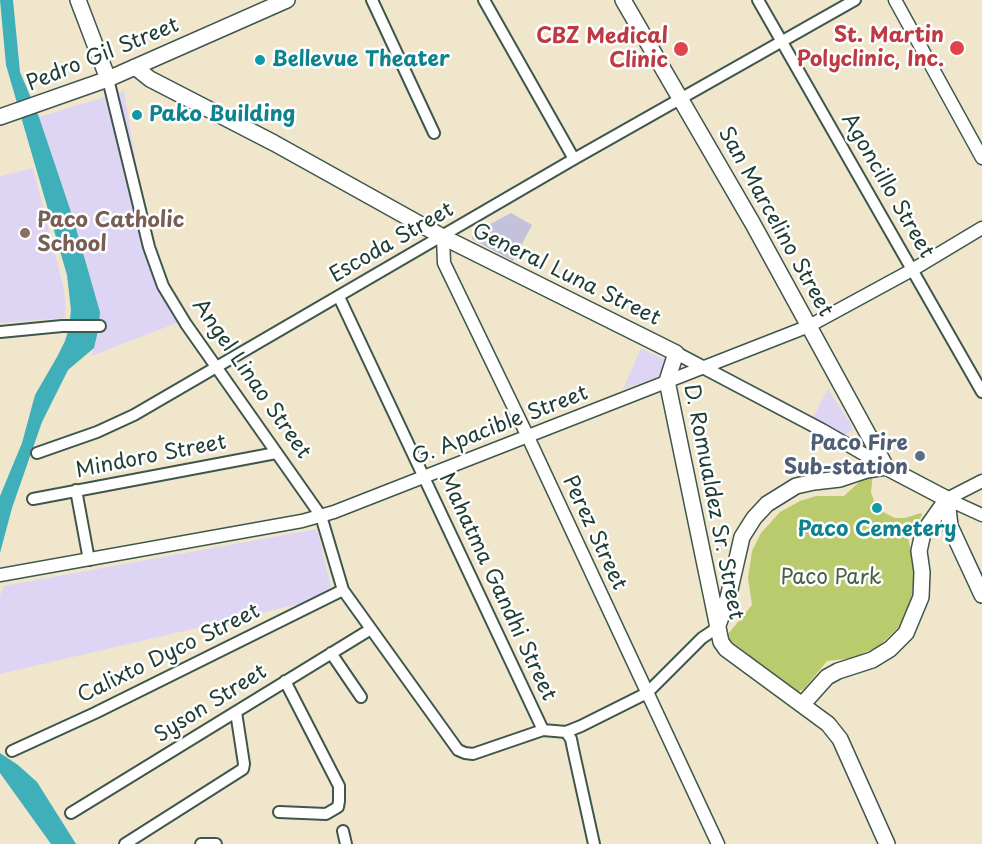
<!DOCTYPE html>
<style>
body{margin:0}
canvas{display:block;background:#f0e6cb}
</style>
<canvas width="982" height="844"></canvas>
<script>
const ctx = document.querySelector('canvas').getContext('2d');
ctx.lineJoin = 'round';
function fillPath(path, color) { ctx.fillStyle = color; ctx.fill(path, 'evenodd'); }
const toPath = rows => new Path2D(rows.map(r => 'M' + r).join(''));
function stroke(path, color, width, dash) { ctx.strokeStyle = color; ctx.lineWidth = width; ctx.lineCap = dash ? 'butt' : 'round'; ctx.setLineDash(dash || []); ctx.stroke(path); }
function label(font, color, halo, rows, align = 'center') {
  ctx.font = font + ' "Playpen Sans",sans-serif'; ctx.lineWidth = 5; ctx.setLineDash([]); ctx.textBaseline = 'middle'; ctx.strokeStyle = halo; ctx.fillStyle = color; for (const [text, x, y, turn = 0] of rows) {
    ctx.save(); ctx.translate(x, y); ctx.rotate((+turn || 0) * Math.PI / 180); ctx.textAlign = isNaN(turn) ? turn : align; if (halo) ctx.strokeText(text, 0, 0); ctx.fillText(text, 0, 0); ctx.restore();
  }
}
fillPath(toPath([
 [124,91,139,183,155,250,182,321,91,356,98,335,100,312,73,218,39,117],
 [33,168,64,289,66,318,0,323,0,176],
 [641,348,667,361,658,377,623,389],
 [828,389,851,424,852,430,848,434,842,435,812,420],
 [317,529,331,587,312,601,0,674,0,596,3,586]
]), '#ded5f5');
fillPath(toPath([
 [511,213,532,225,513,261,472,239,473,233]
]), '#c3c1db');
fillPath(toPath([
 [869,473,873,474,871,492,875,504,881,511,895,518,905,518,921,513,922,515,908,537,915,573,911,601,899,627,879,646,853,658,827,661,804,689,797,692,727,638,728,634,752,605,748,578,752,551,761,533,780,512,800,501,816,496,844,496]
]), '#bacb6e');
fillPath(toPath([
 [0,0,13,0,20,72,39,117,73,218,100,312,99,327,94,348,68,370,42,422,12,508,0,553,0,496,22,443,35,395,57,357,65,341,69,328,71,310,67,275,6,65],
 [0,753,18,765,37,782,76,844,51,844,0,773]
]), '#3fafb9');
const minor = toPath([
 [372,0,434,133],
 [484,0,574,159],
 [758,0,982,392],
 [108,79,149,247,163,286,186,324,321,516,343,590,458,750,465,753,473,754,543,730,566,732,581,726,647,693,702,638,717,628],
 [339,297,543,730],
 [0,332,62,326,100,326],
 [37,453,97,432,134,415,574,159,855,0],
 [76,490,89,560],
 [33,499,276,453],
 [331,653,361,697],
 [566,732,571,739,573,749,594,844],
 [12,751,95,713,343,590],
 [279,812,326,814,338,807,339,801,339,786,285,681],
 [71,813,371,629],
 [343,831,346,844],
 [125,844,243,769,244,764,236,712],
 [201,844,216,844]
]);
const tertiary = toPath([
 [895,0,982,158],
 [443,237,444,263,528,437,718,844],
 [676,353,822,430,886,467],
 [947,499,982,481],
 [947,499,982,515],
 [0,575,302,521,334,512,809,326,912,270,982,228]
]);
const secondary = toPath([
 [78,0,108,79],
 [623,0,753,224,886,467],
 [135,67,150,79,274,143,443,237,676,353,667,381,721,642,726,649,828,724,840,739,887,844],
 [0,117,108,79,287,0],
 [886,467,947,499],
 [947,499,950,526,982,595],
 [717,628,728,598,742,537,754,518,767,504,796,486,814,482,840,479,867,470,886,467],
 [802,705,827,677,838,671,872,660,890,649,906,633,921,597,922,572,919,551,923,533,947,499]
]);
stroke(minor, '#3e564b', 14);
stroke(tertiary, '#3e564b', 15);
stroke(secondary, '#3e564b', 18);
stroke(minor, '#fff', 10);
stroke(tertiary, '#fff', 12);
stroke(secondary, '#fff', 15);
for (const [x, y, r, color] of [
 [957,48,8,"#e0444e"],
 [681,49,8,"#e0444e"],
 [260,60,6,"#0f9aa8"],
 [137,115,6,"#0f9aa8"],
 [25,233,6,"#8d6e63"],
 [920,456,6,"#5c6f8a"],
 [877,508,6,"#0f9aa8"]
]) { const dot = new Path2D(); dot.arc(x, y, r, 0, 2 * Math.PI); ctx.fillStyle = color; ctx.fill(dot); stroke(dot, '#fff', 2); }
label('bold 21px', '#be3a42', '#fff', [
 ["St. Martin",944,36],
 ["Polyclinic, Inc.",944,60],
 ["CBZ Medical",668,37],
 ["Clinic",668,61]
], 'right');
label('21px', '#1f3d34', '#fff', [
 ["Pedro Gil Street",103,55,-22],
 ["Agoncillo Street",887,186,60],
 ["San Marcelino Street",775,222,61],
 ["Escoda Street",392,243,-30],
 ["General Luna Street",566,275,26],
 ["Angel Linao Street",251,379,55],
 ["G. Apacible Street",500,426,-21],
 ["Mindoro Street",151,457,-11],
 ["D. Romualdez Sr. Street",713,502,79],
 ["Perez Street",594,533,65],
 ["Mahatma Gandhi Street",497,587,65],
 ["Calixto Dyco Street",169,654,-26],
 ["Syson Street",211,704,-32]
]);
label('bold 21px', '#0d838f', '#fff', [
 ["Bellevue Theater",272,60],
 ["Pako Building",149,115],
 ["Paco Cemetery",877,530,"center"]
], 'left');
label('bold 21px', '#785e54', '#fff', [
 ["Paco Catholic",37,221],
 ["School",37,245]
], 'left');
label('bold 21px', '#4e5e75', '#fff', [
 ["Paco Fire",908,444],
 ["Sub-station",908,468]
], 'right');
label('21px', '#466042', '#fff', [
 ["Paco Park",831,578]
]);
</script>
